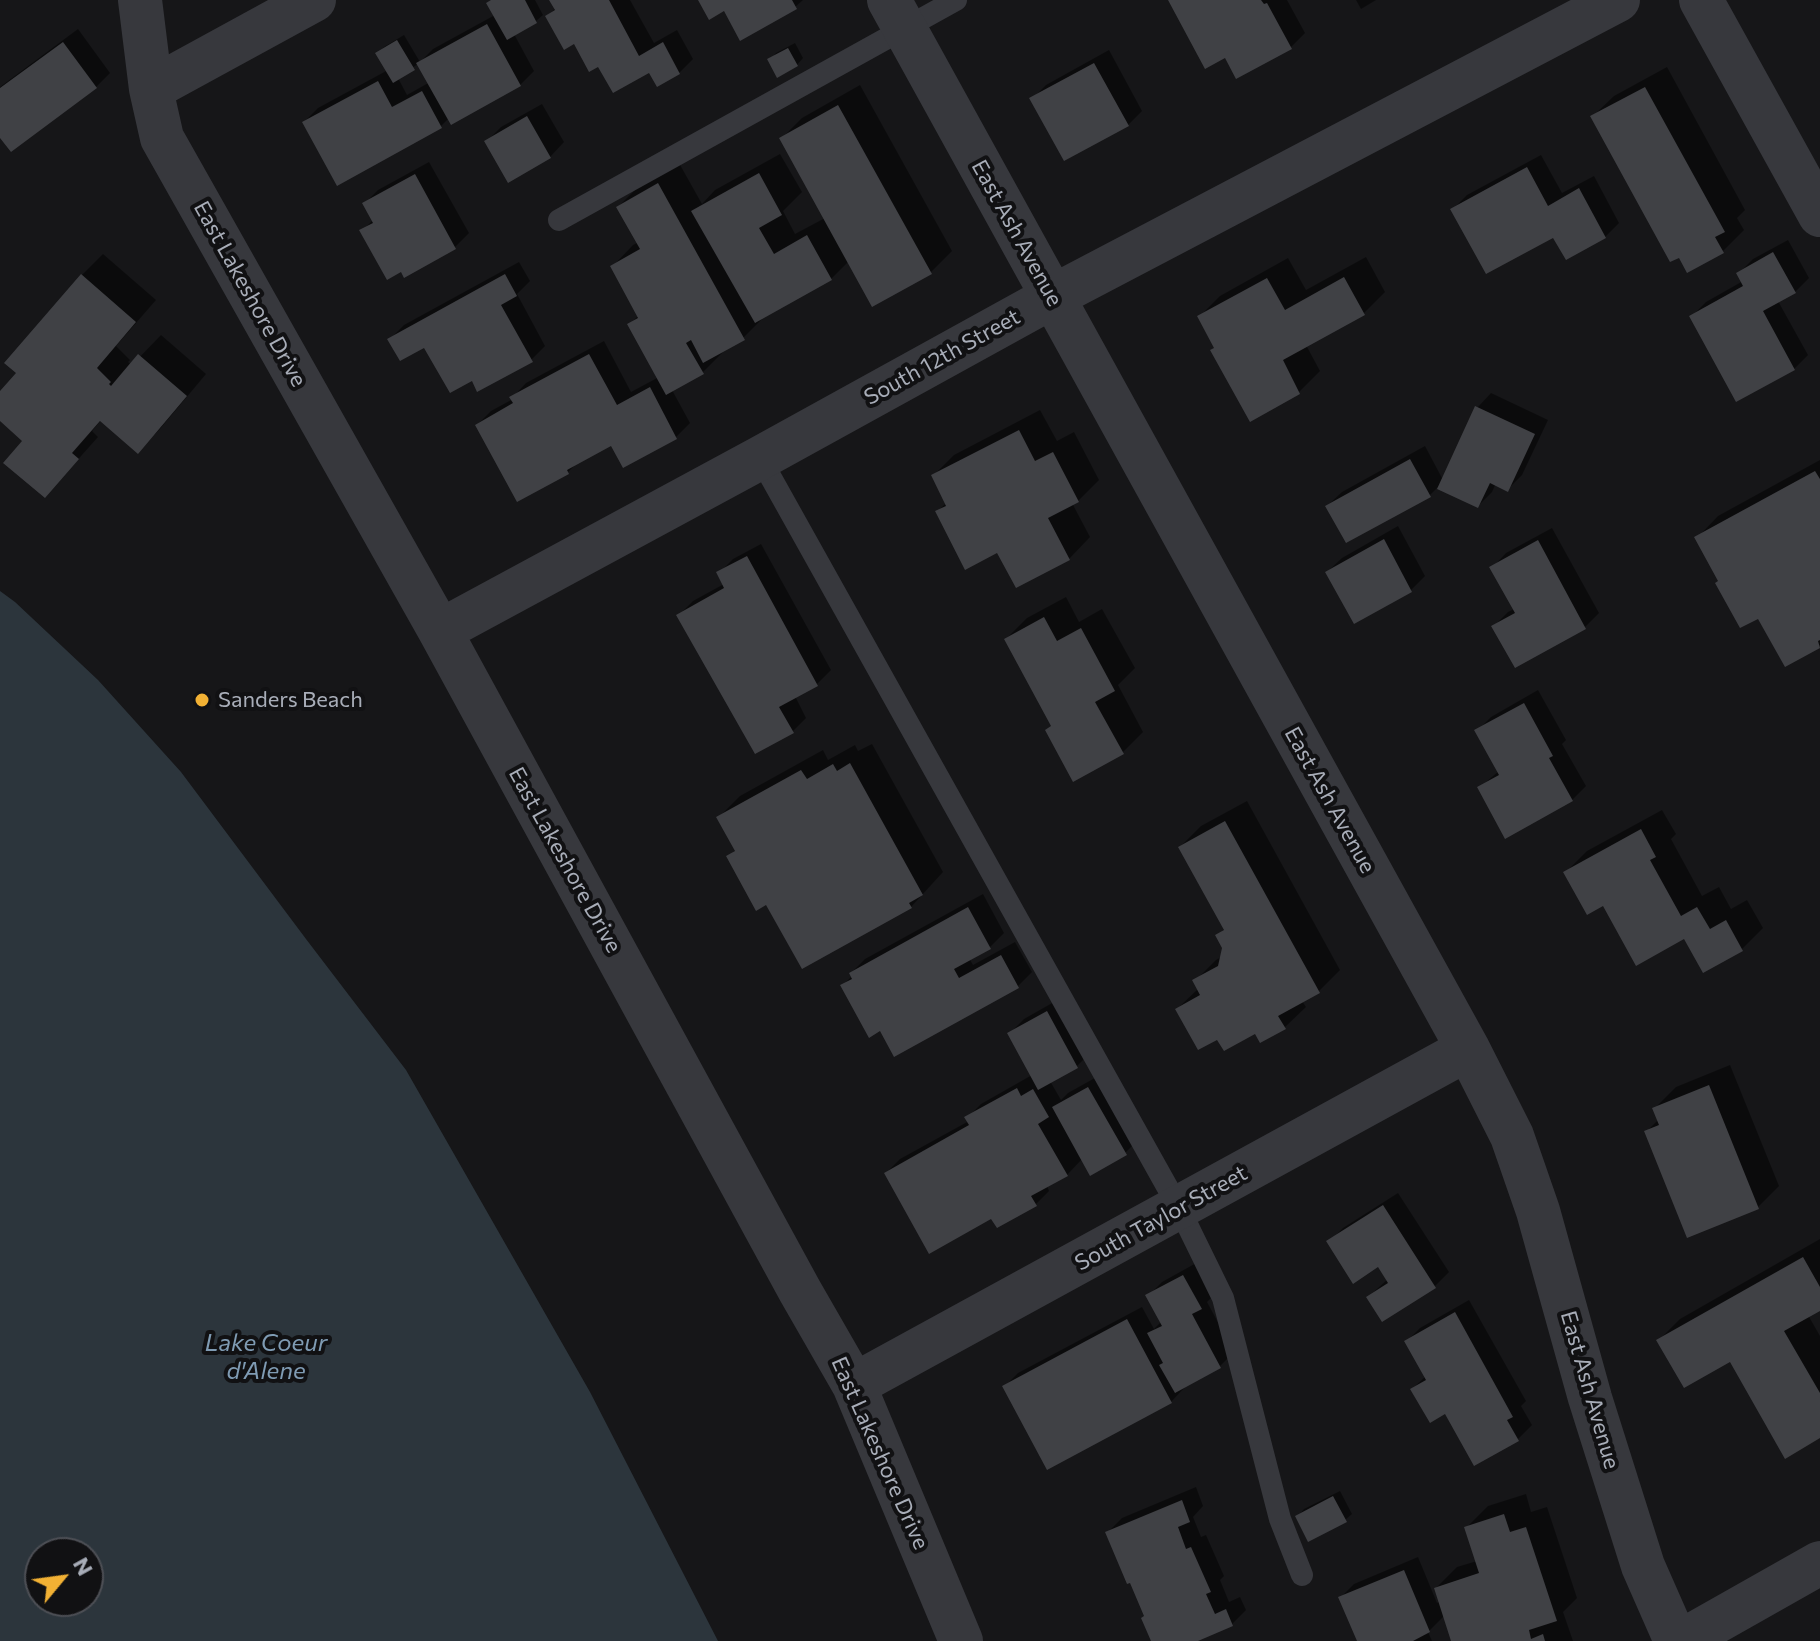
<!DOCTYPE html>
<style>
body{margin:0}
#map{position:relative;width:1820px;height:1641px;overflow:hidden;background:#161618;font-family:Commissioner,sans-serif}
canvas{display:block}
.north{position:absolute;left:24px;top:1537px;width:80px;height:80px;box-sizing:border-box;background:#111113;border:2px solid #4d4f55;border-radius:50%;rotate:61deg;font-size:22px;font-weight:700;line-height:32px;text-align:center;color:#a8adb8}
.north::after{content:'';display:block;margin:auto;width:28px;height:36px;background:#f2b134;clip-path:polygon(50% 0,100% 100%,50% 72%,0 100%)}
</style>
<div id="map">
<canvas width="1820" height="1641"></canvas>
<div class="north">N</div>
</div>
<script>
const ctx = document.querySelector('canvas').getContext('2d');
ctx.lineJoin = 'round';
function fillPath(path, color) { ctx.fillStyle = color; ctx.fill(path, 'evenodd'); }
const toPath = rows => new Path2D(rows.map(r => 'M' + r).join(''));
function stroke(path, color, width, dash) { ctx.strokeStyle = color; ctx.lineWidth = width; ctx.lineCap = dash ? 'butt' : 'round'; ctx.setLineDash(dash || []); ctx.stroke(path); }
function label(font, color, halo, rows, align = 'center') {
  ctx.font = font + ' Commissioner,sans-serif'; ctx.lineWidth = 8; ctx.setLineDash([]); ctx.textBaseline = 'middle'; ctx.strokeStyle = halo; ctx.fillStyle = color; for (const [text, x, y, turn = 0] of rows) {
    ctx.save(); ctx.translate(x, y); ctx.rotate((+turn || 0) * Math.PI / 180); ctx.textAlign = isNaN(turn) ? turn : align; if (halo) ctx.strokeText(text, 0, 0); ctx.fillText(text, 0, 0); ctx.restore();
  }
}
fillPath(toPath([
 [0,591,15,602,98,680,181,772,306,939,406,1070,590,1392,718,1641,0,1641],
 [40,1553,88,1553,88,1601,40,1601]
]), '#2c353c');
fillPath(toPath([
 [492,0,535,0,543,15,536,21,514,34,534,71,520,85,449,118,441,126,304,122,318,108,388,70,378,53,384,47,404,35,420,62,433,49,495,15],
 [419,63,430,82,407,95,398,78],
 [552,0,630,0,654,43,677,30,693,59,679,73,599,64,547,16,556,8],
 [700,0,803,0,795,7,724,8],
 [1170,0,1287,0,1305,33,1291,47,1237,76,1226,55],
 [1356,0,1376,0,1361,9],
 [78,29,110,73,96,87,11,149,0,134,0,87],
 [795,43,803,58,797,65,770,60,776,53],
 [1109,50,1142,111,1128,125,1032,99,1046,85],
 [1667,67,1745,210,1737,218,1744,230,1723,251,1592,117,1614,96],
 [860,85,952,251,931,272,873,305,849,261,831,279,764,317,743,338,723,352,702,373,672,390,690,423,676,437,624,465,611,443,580,460,568,472,518,499,477,425,491,411,513,399,512,398,526,383,604,341,631,392,659,377,629,325,639,315,612,267,633,245,639,242,618,207,639,186,679,163,702,204,715,190,780,154,802,192,783,211,795,234,825,218,781,139,802,118],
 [542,104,564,142,550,157,509,180,487,141,501,127],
 [1541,155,1562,193,1594,176,1619,223,1605,237,1554,235,1453,209,1467,195],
 [429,162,469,233,455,247,362,231,373,220,364,204,378,190],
 [1788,240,1809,278,1795,292,1778,301,1808,355,1794,369,1692,316,1706,302,1743,281,1739,273,1753,259],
 [103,254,156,300,116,346,130,360,128,362,132,365,161,335,206,374,159,430,138,451,102,419,92,431,98,437,65,474,0,419,0,394,18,373,82,275],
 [1366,257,1385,292,1364,313,1306,345,1320,371,1299,392,1251,419,1216,347,1199,317,1220,296,1288,258,1306,290],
 [519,262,530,281,517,294,545,346,531,360,473,378,425,345,390,339,404,325],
 [1491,393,1548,420,1522,475,1508,489,1496,483,1492,492,1478,506,1438,487,1430,495,1327,506,1342,492,1425,446,1443,480,1477,408],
 [1040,410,1057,441,1074,432,1099,480,1078,501,1072,503,1090,537,1069,559,998,550,937,512,947,502,933,476,954,455],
 [1820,460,1820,645,1785,665,1758,616,1720,580,1697,538,1718,516],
 [1398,526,1425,576,1411,590,1327,572,1342,558],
 [1552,528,1599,613,1585,627,1494,626,1508,612,1514,609,1492,568,1506,553],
 [761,544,831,670,817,684,795,696,806,718,792,732,679,615,693,601,724,584,719,573,733,559],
 [1066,597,1079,622,1102,609,1135,668,1118,685,1143,732,1122,753,1006,639,1027,618],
 [1538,690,1566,740,1562,744,1586,786,1572,800,1479,788,1499,771,1477,731,1491,717],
 [872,744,943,872,911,907,767,902,729,857,736,849,719,817,740,796,823,750,828,760,855,745,858,751],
 [1247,801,1340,970,1319,991,1302,1001,1306,1007,1284,1028,1218,1037,1177,1009,1199,988,1195,981,1216,960,1223,956,1225,948,1218,936,1225,928,1180,847,1201,826],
 [1662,810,1676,834,1671,839,1702,896,1719,887,1731,909,1747,900,1763,928,1742,949,1685,936,1604,903,1566,872,1587,851],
 [983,894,1004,933,990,947,969,958,973,965,1015,942,1032,972,1018,986,881,1029,842,986,852,976,851,973,865,959],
 [1061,998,1091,1052,1077,1066,1050,1081,1061,1100,1068,1093,1102,1074,1139,1139,1125,1153,1083,1158,1067,1175,1047,1186,1049,1191,1035,1205,992,1216,886,1173,900,1159,969,1121,967,1118,981,1104,1032,1075,1010,1033,1024,1019],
 [1730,1065,1779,1186,1758,1207,1646,1132,1659,1119,1654,1109,1676,1087],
 [1398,1193,1449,1272,1435,1286,1368,1297,1388,1279,1379,1265,1329,1242,1343,1228],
 [1820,1239,1820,1309,1808,1315,1820,1336,1820,1436,1731,1360,1659,1340,1680,1319],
 [1198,1262,1215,1294,1207,1302,1234,1352,1220,1366,1185,1387,1171,1402,1004,1387,1018,1373,1142,1307,1154,1329,1162,1321,1148,1296,1162,1282],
 [1469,1300,1526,1401,1521,1406,1532,1425,1518,1439,1446,1412,1412,1389,1426,1376,1406,1342,1420,1328],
 [1196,1487,1203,1506,1193,1517,1201,1537,1206,1535,1224,1576,1220,1580,1229,1602,1240,1597,1246,1610,1232,1624,1192,1641,1153,1641,1146,1615,1108,1532,1122,1518],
 [1340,1491,1352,1514,1345,1520,1298,1516,1304,1509],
 [1526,1494,1531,1512,1547,1507,1577,1598,1563,1612,1573,1641,1454,1641,1445,1615,1428,1632,1432,1641,1359,1641,1340,1598,1354,1584,1418,1557,1437,1603,1440,1601,1436,1588,1457,1567,1477,1561,1467,1527,1488,1506]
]), '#0007');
fillPath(toPath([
 [491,0,525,0,537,23,507,40,486,3],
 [549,0,609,0,639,56,663,42,680,74,657,87,649,73,613,93,598,67,589,72,574,44,564,50,545,16,555,10],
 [698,0,792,0,797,9,740,41,724,11,709,20],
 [1168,0,1261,0,1264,4,1267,3,1292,49,1236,79,1225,58,1205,69],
 [487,24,521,86,451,125,416,63],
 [397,40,415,70,393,83,375,53],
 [63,42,97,88,11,152,0,138,0,88],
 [788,48,798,66,777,78,767,59],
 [1094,63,1129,126,1064,161,1029,98],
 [378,81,392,107,422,91,442,128,337,186,302,122],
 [1645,87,1725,232,1715,237,1724,253,1687,273,1679,258,1670,262,1590,116],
 [838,105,932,274,872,307,779,138],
 [527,116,551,158,508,183,484,141],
 [1527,167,1548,206,1579,188,1606,238,1566,260,1553,238,1486,274,1450,209],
 [759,173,782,215,759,228,774,254,807,235,832,280,755,323,691,211],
 [415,174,456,249,404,278,401,272,387,280,359,230,373,223,362,203],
 [658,183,745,340,703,363,691,340,686,343,704,374,666,395,627,324,638,318,610,266,640,249,616,207],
 [1773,252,1796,293,1763,311,1795,370,1736,402,1689,316,1743,286,1736,273],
 [81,274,136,322,97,368,111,382,109,384,111,386,138,354,187,396,138,454,100,421,72,453,79,459,45,498,3,463,22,441,0,421,0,391,16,373,4,363],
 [505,274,517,296,501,305,533,362,477,392,472,381,450,393,424,348,400,361,387,339],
 [1344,277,1365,315,1283,360,1300,394,1250,422,1210,350,1214,348,1197,316,1267,278,1285,310],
 [589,354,617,405,650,387,677,439,623,468,611,446,567,470,569,474,517,502,475,425,513,403,509,397],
 [1475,406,1535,434,1508,492,1490,483,1478,508,1437,489],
 [1019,430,1035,461,1053,452,1079,502,1048,518,1070,560,1016,588,997,553,965,570,935,511,946,506,931,475],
 [1410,459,1431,497,1346,543,1325,506],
 [1815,471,1820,479,1820,640,1818,641,1820,648,1785,667,1758,619,1740,628,1715,583,1718,581,1694,537],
 [1384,539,1412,592,1354,624,1325,572],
 [1538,540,1586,629,1515,668,1491,626,1515,613,1489,567],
 [747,556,818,686,779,707,794,733,755,754,676,615,724,588,716,572],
 [1044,617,1057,641,1081,628,1115,691,1095,702,1124,754,1073,782,1045,730,1051,726,1004,639],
 [1524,703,1553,756,1549,758,1573,801,1505,839,1477,787,1499,775,1474,730],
 [850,763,923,895,909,903,912,908,802,969,766,905,756,911,726,856,735,851,716,817,801,770,807,779,833,764,837,771],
 [1225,821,1320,993,1278,1016,1286,1029,1260,1043,1255,1034,1224,1051,1217,1040,1198,1050,1175,1009,1200,995,1192,980,1218,966,1222,948,1215,935,1224,930,1178,847],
 [1641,829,1656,857,1650,860,1681,916,1697,907,1710,929,1726,920,1743,951,1703,973,1684,939,1636,966,1603,906,1587,915,1563,872],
 [968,907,991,949,954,969,959,978,1001,955,1019,988,894,1057,880,1031,869,1038,840,985,852,979,849,973],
 [1047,1011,1078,1068,1038,1090,1007,1033],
 [1709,1085,1759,1209,1687,1238,1644,1131,1659,1125,1652,1108],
 [1088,1087,1127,1155,1090,1176,1052,1107],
 [1017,1088,1021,1096,1033,1089,1049,1117,1038,1124,1068,1176,1031,1196,1037,1206,997,1228,991,1219,929,1254,884,1173,969,1125,964,1117],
 [1383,1205,1436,1288,1382,1322,1366,1297,1388,1283,1378,1267,1353,1284,1326,1241],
 [1803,1257,1820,1287,1820,1311,1784,1331,1820,1393,1820,1438,1785,1459,1730,1362,1684,1388,1656,1340],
 [1183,1275,1202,1309,1192,1314,1221,1368,1175,1393,1159,1365,1163,1363,1147,1333,1162,1326,1145,1295],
 [1455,1312,1513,1417,1507,1420,1519,1441,1474,1466,1445,1414,1430,1423,1410,1389,1426,1380,1404,1341],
 [1127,1319,1172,1403,1047,1470,1002,1386],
 [1333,1496,1347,1522,1308,1542,1295,1516],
 [1182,1500,1190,1522,1178,1527,1186,1549,1191,1547,1211,1592,1206,1594,1215,1614,1226,1609,1233,1626,1198,1641,1151,1641,1141,1618,1144,1616,1130,1583,1127,1584,1105,1532],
 [1504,1514,1510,1532,1526,1527,1557,1621,1529,1630,1531,1639,1543,1634,1545,1641,1451,1641,1434,1588,1479,1573,1464,1527],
 [1404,1570,1430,1632,1413,1641,1357,1641,1338,1597]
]), '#404145');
stroke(toPath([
 [559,220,956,0],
 [760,458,1179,1208,1223,1298,1280,1519,1302,1575]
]), '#37383d', 22);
stroke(toPath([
 [140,0,151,89,162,138,440,631,800,1291,854,1385,961,1641],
 [889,0,1468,1049,1512,1136,1538,1211,1590,1398,1643,1566,1676,1641],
 [1701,0,1820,215],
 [151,89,314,0],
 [440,631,760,458,1052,297,1618,0],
 [854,1385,1468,1049],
 [1682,1641,1820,1563]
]), '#37383d', 44);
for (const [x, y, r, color] of [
 [202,700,8,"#f2b134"]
]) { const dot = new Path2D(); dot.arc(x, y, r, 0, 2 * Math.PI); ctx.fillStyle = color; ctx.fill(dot); stroke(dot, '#111113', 3); }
label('22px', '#a8adb8', '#111113', [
 ["East Ash Avenue",1017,233,61],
 ["East Lakeshore Drive",250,294,61],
 ["South 12th Street",942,357,-29],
 ["East Ash Avenue",1330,800,61],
 ["East Lakeshore Drive",565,860,61],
 ["South Taylor Street",1161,1218,-29],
 ["East Ash Avenue",1590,1390,74],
 ["East Lakeshore Drive",880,1453,66]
]);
label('22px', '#a8adb8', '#111113', [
 ["Sanders Beach",218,700]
], 'left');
label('italic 24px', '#7f9bb3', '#111113', [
 ["Lake Coeur",266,1343],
 ["d'Alene",266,1371]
]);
</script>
